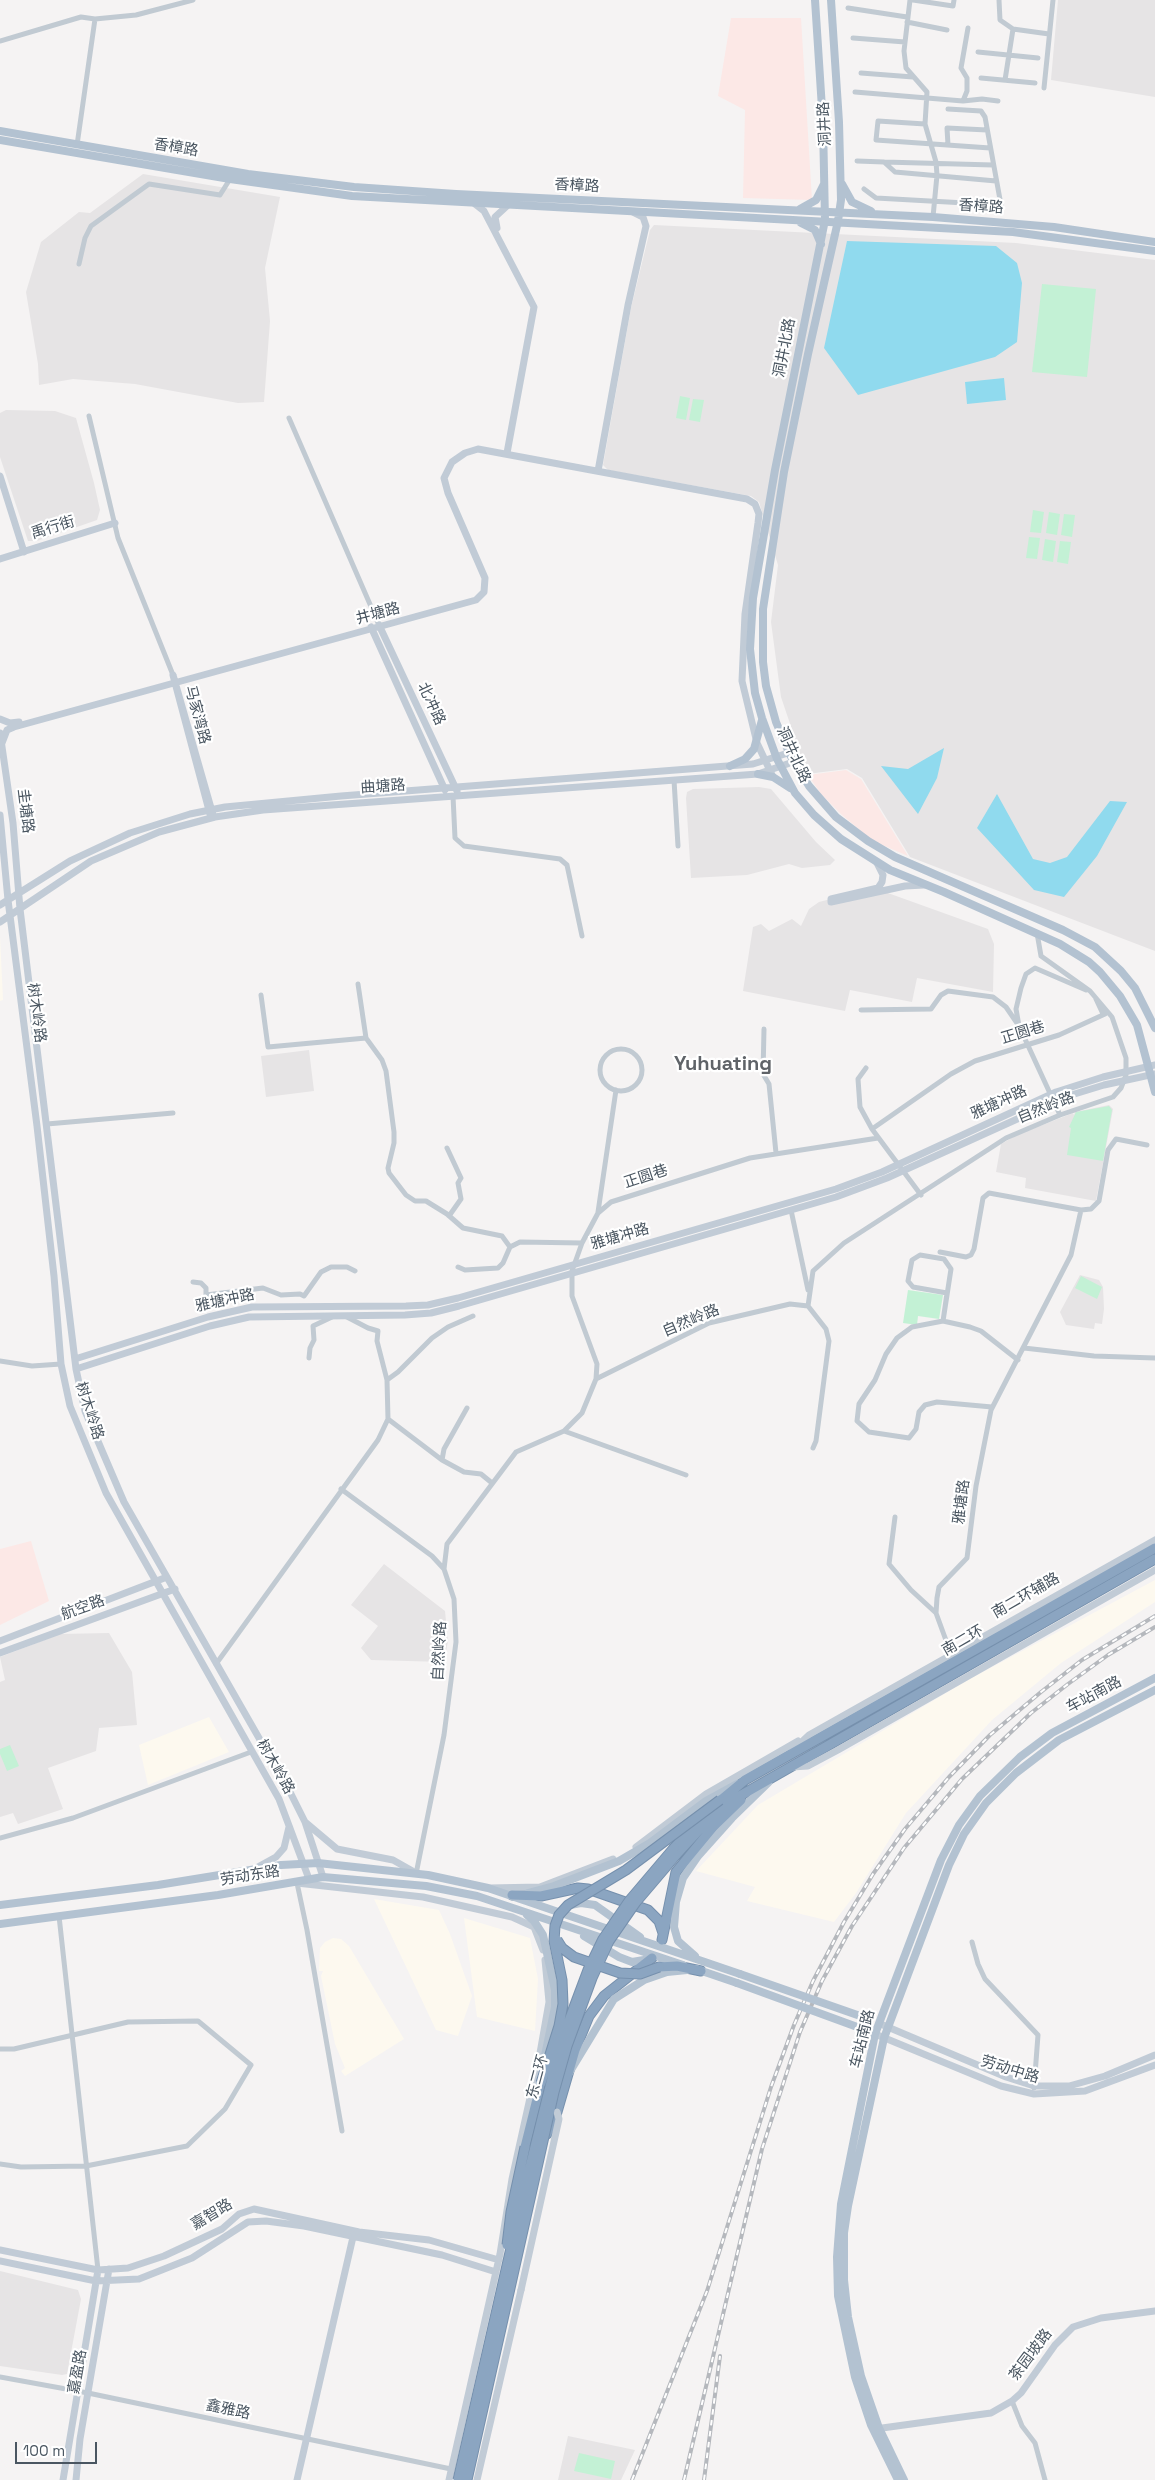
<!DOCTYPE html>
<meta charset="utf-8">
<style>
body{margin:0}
#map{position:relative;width:1155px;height:2480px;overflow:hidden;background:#f5f3f3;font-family:"Space Grotesk",sans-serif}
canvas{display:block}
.scale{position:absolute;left:15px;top:2442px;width:82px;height:22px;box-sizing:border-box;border:2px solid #4a5661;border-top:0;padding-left:6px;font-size:15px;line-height:18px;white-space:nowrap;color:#4a5661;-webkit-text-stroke:4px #fff;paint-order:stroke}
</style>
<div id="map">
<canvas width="1155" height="2480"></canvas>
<div class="scale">100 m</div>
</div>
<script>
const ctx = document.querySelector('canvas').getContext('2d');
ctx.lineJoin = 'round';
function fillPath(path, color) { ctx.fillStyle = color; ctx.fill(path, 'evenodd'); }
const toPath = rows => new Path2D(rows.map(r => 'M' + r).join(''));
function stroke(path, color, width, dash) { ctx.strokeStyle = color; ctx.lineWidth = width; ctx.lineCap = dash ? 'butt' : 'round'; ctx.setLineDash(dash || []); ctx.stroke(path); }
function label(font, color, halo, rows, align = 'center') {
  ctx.font = font + ' "Space Grotesk","Noto Sans SC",sans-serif'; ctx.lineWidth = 4.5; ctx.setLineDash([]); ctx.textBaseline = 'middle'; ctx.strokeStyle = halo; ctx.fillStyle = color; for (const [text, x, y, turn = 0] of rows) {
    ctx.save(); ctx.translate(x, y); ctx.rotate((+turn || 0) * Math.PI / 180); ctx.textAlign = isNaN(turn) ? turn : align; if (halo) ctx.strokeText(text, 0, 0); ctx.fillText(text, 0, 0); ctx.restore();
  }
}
fillPath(toPath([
 [0,936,3,1000,0,1001],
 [1155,1580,1155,1602,1061,1663,992,1720,906,1813,856,1893,834,1922,747,1901,755,1887,696,1871,758,1805,968,1680],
 [209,1717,229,1752,148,1785,139,1745],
 [374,1899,439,1910,450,1934,472,1996,458,2036,436,2030],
 [464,1918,530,1938,538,1979,535,2031,477,2017],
 [333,1938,341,1939,349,1946,404,2039,345,2076,341,2071,345,2068,335,2044,321,1976,323,1971,319,1971,320,1948,325,1942]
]), '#fdf9ef');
fillPath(toPath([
 [1058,0,1155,0,1155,97,1051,80],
 [143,174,280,197,265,268,270,321,264,402,238,403,135,384,73,379,39,385,38,364,26,292,41,242,79,212,90,213],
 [654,225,1016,243,1155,260,1155,951,910,857,862,778,847,769,807,774,781,697,771,622,778,565,759,502,751,496,608,470,603,465,631,308,650,230],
 [6,410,55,411,76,418,94,483,100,510,97,520,37,541,28,541,0,457,0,413],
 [759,787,771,789,816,842,835,860,830,865,802,868,789,864,747,875,691,878,686,798,687,792,693,789],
 [874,888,988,929,994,944,993,992,917,978,912,1002,850,990,845,1011,743,991,753,927,761,924,769,931,792,919,801,926,809,909,819,902],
 [309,1050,314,1091,266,1097,261,1056],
 [1109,1105,1113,1109,1096,1201,1025,1188,1026,1178,996,1172,1001,1144,1017,1135,1073,1113,1074,1115,1075,1112],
 [1080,1275,1099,1280,1103,1287,1104,1309,1102,1324,1095,1323,1094,1329,1066,1325,1060,1312],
 [384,1564,445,1611,448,1641,444,1662,371,1660,361,1648,378,1626,351,1605],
 [109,1633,132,1672,137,1725,99,1728,96,1751,48,1768,63,1809,18,1824,13,1813,0,1817,0,1682,5,1680,0,1657,60,1634],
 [0,2271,78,2290,81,2299,67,2374,62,2375,0,2366],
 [568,2436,635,2450,621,2480,558,2480]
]), '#e6e4e5');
fillPath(toPath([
 [731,18,801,18,812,200,743,198,745,110,718,96],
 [846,770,861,779,908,856,873,841,842,815,821,794,808,775],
 [31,1541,49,1601,0,1625,0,1549]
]), '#fce8e6');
fillPath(toPath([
 [1042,284,1096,289,1087,377,1032,372],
 [680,396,690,398,686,420,676,418],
 [693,399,704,400,700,422,689,420],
 [1033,510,1044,512,1041,533,1030,532],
 [1049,512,1060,514,1057,535,1046,533],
 [1064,514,1075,515,1072,537,1061,535],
 [1029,537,1040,538,1037,559,1026,558],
 [1045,539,1056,541,1053,562,1042,560],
 [1060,541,1071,542,1068,564,1057,562],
 [1109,1106,1112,1110,1103,1161,1067,1155,1071,1128,1069,1127,1076,1112],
 [1081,1276,1102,1287,1097,1299,1075,1288],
 [908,1290,943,1295,939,1319,918,1316,917,1325,903,1323],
 [10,1745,19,1766,7,1771,0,1754,0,1749],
 [579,2453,615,2461,611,2479,574,2471]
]), '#c3f1d5');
fillPath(toPath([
 [847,241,996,246,1017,263,1022,283,1017,342,995,357,858,395,824,348],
 [1004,378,1006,400,967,404,965,382],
 [944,748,937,778,918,814,881,766,908,769],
 [997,794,1033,859,1050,863,1067,857,1110,801,1127,802,1097,856,1064,897,1034,890,977,828]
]), '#90daee');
const highway = toPath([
 [716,1804,745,1780,1155,1548],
 [674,1848,704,1815],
 [676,1855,713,1815,738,1797,1155,1559],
 [512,1895,541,1896,578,1888,588,1889,648,1910,659,1921,663,1933],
 [662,1940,676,1872,714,1826,741,1800],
 [659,1967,677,1966,701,1971],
 [547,2134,557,2112,575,2050,589,2016,604,1996,652,1958],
 [525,2147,541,2083]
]);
stroke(highway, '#7690ad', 11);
stroke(toPath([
 [910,0,904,51,906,68,927,92,925,124,936,162,937,175,933,217],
 [913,0,953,6,954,0],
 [999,0,1000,20,1013,29,1049,34],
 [848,8,907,17],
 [95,19,136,15,193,0],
 [907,22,947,30],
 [853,38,905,42],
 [0,41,81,17,95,19,77,145],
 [978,52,1038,58],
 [861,73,913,77],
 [981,78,1035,83],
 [1005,80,1013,29],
 [1044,88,1053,0],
 [855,92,963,101,967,91,967,78,961,68,968,28],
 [963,101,982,99,998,101],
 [925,124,878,121,876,140,990,148],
 [948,145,947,128,987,130],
 [857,161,884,162,895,172,996,181],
 [884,162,993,165],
 [864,189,876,198,1001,205,985,117,981,111,948,109],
 [79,264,85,238,91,226,149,184,220,195,230,179],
 [89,416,118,538,173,675],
 [289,418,379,625],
 [674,780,678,846],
 [453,796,455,838,464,846,560,859,567,865,582,936],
 [358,984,366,1038,382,1060,386,1071,394,1132,394,1143,388,1168,389,1173,406,1195,415,1201,426,1201,447,1214,463,1228,502,1236,510,1247],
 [261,995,268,1047,366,1038],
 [1096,999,1103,1014],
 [861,1010,931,1009,941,995,948,991,993,997,1006,1007,1019,1026,1016,1009,1021,988,1026,974,1035,968,1086,990],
 [1019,1026,1060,1115],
 [764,1029,763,1074,769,1084,776,1153],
 '600 1070a21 21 0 1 1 42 0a21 21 0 1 1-42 0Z',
 [866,1068,858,1079,860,1107,872,1129,921,1195],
 [47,1124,173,1113],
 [872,1129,951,1074,975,1061,1059,1035,1105,1014],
 [447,1148,461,1178,458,1183,461,1199,449,1216],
 [791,1210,808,1290],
 [598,1212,616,1090],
 [940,1252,966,1257,971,1255,974,1249,983,1198,989,1193,1081,1210,1091,1209,1099,1201,1108,1150,1116,1139,1147,1145],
 [458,1267,465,1270,498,1268,503,1263,510,1247,520,1242,582,1243],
 [193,1282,201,1283,206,1288,206,1295,263,1288,281,1295,300,1294,304,1296,321,1272,331,1267,347,1267,355,1271],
 [808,1306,826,1329,829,1341,816,1441,813,1448],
 [345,1316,368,1328,378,1331,377,1341,387,1380,388,1419,442,1460,464,1472,481,1474,492,1483],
 [943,1321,951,1269,944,1259,920,1255,912,1260,908,1281,913,1287,947,1293,943,1321],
 [1024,1348,1094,1356,1155,1358],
 [309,1358,310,1348,314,1340,313,1326,332,1317],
 [0,1361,32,1366,61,1364],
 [596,1379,597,1364,572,1296,572,1271,582,1243,598,1213,611,1202,750,1158,878,1138],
 [387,1380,398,1372,432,1338,448,1327,473,1316],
 [992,1407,937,1402,925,1405,919,1412,916,1429,909,1438,869,1432,857,1421,859,1404,875,1380,886,1354,897,1338,912,1327,943,1321,970,1327,981,1331,1018,1360],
 [564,1431,686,1475],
 [442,1460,444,1449,467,1408],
 [341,1489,432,1556,444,1569],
 [895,1517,889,1564,911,1590,936,1613],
 [951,1654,936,1613,937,1598,939,1587,967,1558,976,1486,991,1410,1071,1255,1081,1210],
 [216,1664,378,1440,388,1419],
 [0,1838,73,1818,251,1752],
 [416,1874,444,1735,456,1642,454,1599,444,1569,447,1544,516,1452,564,1431,582,1413,596,1379,709,1323,790,1304,808,1306,813,1271,844,1243,1006,1138,1060,1115,1113,1097,1121,1088,1126,1075,1126,1058,1112,1017,1090,991,1041,956,1037,933],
 [297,1883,307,1930,342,2131],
 [59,1916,98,2270],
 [972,1942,978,1964,985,1979,1038,2035,1034,2088],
 [0,2049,14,2049,128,2022,198,2021,251,2065,225,2109,187,2146,86,2166,21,2167,0,2164],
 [0,2377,88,2393,451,2469],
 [1012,2401,1022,2426,1035,2443,1045,2480]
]), '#c1cad2', 5);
stroke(toPath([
 [475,204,484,211,534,307,507,453],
 [497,228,495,217,508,205],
 [598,471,628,305,646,226,643,217,633,212],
 [0,476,24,552],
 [0,559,115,523],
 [379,625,457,791],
 [371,627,445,790],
 [0,719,10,723,19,722],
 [0,733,13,823,20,909,76,1369,85,1411,124,1502,291,1794,305,1822,323,1877],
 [2,743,7,730,14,727,476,600,484,592,485,578,448,493,444,478,452,462,465,453,478,449,747,499,755,504,759,514,758,523,745,614,742,681,757,743,773,777],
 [210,814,173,675,213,815],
 [0,815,8,900,37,1126,54,1276,61,1364,70,1406,106,1493,279,1799,309,1879],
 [877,863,883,875,882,882,878,888,831,899,831,902,905,886,924,885],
 [0,905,70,861,130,833,190,814,225,807,341,796,753,764,788,753],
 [0,922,91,861,159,832,215,817,263,810,758,774,793,762],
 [75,1359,208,1317,252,1307,406,1306,428,1305,458,1298,836,1189,882,1172,1056,1092,1103,1077,1155,1065],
 [76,1369,210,1326,249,1317,405,1315,431,1313,459,1306,836,1197,887,1178,1068,1096,1104,1085,1155,1074],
 [0,1641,167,1577],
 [0,1653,175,1589],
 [793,1750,809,1735,1155,1540],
 [792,1767,808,1766,838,1750,1155,1570],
 [305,1822,337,1849,393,1860,416,1873],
 [636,1847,706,1794,798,1741],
 [256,1868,276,1857,284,1848,289,1827],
 [297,1883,423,1897,512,1917,534,1927,543,1950],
 [489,1888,540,1887,613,1859],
 [883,2025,1006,2077,1034,2086,1069,2086,1105,2076,1155,2055],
 [875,2034,1001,2086,1034,2094,1085,2091,1155,2065],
 [0,2250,98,2270,128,2268,164,2256,222,2229,239,2214,254,2209,359,2232,429,2240,499,2260],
 [0,2261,96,2281,139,2279,192,2258,248,2222,266,2221,304,2226,442,2255,496,2272],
 [875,2429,991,2413,1012,2401,1021,2393,1055,2345,1073,2327,1101,2318,1155,2311],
 [63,2480,98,2270],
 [76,2480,80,2439,109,2269],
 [297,2480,353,2237],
 [449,2480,500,2254,512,2179,540,2053,549,2002,545,1960],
 [477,2480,521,2290]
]), '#c1cbd6', 7);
stroke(toPath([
 [815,0,823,124,825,220,775,470,753,598,750,649,755,693,762,718,777,759,795,793,814,815,841,839,890,870,944,892,1060,944,1089,962,1100,972,1120,996,1137,1025,1155,1092],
 [831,0,839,122,841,200,838,221,808,354,784,472,763,609,763,662,766,686,776,722,790,755,809,786,836,817,868,841,895,857,1063,930,1095,947,1121,971,1135,988,1155,1028],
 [0,131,248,174,354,187,456,194,933,217,1054,227,1155,242],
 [0,140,230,179,352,196,1013,232,1155,251],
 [842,184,852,202,871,211],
 [800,209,816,200,824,184],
 [801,223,815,230,821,244],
 [730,766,745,759,754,749,762,720],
 [758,774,773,777,790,788],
 [528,1893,554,1886,619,1861,650,1843,706,1801,737,1784],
 [0,1905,158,1885,281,1865,318,1863,428,1875,488,1888,740,1974],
 [570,1905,581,1903,595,1905,640,1937],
 [527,1915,534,1921,543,1935,555,1990,555,2007,543,2065],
 [0,1924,218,1895,323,1877,426,1886,477,1896,683,1965],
 [584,1936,619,1957,632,1962,650,1959],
 [695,1956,678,1941,674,1927,676,1902,683,1878,698,1856,732,1818,768,1783],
 [696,1969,737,1983],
 [860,2028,875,2034],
 [569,2073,614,1999,644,1980,667,1972,687,1970],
 [898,2480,871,2425,855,2377,838,2296,837,2257,841,2204,875,2034,941,1860,959,1825,980,1796,1020,1757,1052,1733,1155,1678],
 [904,2480,879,2428,861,2376,848,2317,844,2280,844,2233,848,2206,884,2038,949,1865,964,1834,986,1803,1016,1773,1059,1740,1155,1690]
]), '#b3c2d1', 8);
stroke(highway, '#8ba5c1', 9);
const rail = toPath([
 [632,2480,707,2291,771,2087,794,2025,813,1981,844,1922,873,1874,905,1829,949,1777,990,1735,1041,1692,1082,1660,1155,1616],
 [684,2480,762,2149,800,2032,822,1981,852,1926,904,1848,962,1779,1031,1713,1068,1684,1108,1655,1155,1627],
 [704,2480,720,2356]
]);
stroke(rail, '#b5b8bd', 4);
stroke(rail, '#fff', 2, [5.5]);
const highwayBridge = toPath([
 [557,1940,562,1948,574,1957,620,1973,640,1974,659,1967],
 [541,2083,559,2026,563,2004,562,1980,554,1941,555,1926,559,1915,568,1905,626,1870,720,1800],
 [507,2245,511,2212,525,2147],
 [458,2480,524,2191,561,2042,588,1970,603,1939,629,1901,674,1848],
 [467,2480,554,2092,567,2046,592,1978,609,1941,636,1902,676,1855]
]);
stroke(highwayBridge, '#7690ad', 11, []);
stroke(toPath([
 [521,2290,559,2119,557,2112]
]), '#c1cbd6', 7);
stroke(toPath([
 [740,1974,866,2018],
 [737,1983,860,2028]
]), '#b3c2d1', 8);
stroke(highwayBridge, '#8ba5c1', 9);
label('15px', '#4a5661', '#fff', [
 ["洞井路",825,124,-93],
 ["香樟路",176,148,9],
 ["香樟路",577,186,3],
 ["香樟路",981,207,4],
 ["洞井北路",785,348,-79],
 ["禹行街",53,528,-17],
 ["井塘路",378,614,-15],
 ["北冲路",431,704,65],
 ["马家湾路",197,715,75],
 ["洞井北路",793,755,65],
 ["曲塘路",383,787,-4],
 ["圭塘路",25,811,83],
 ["树木岭路",36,1013,82],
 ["正圆巷",1023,1033,-17],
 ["雅塘冲路",999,1103,-25],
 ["自然岭路",1046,1108,-22],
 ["正圆巷",646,1177,-18],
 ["雅塘冲路",620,1237,-16],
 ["雅塘冲路",225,1301,-12],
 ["自然岭路",691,1321,-23],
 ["树木岭路",89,1411,72],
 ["雅塘路",962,1502,-83],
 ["南二环辅路",1026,1596,-30],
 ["航空路",83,1608,-20],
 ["南二环",963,1641,-30],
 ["自然岭路",440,1651,-87],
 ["车站南路",1094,1695,-28],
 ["树木岭路",275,1767,60],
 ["劳动东路",250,1876,-9],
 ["车站南路",863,2039,-76],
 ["劳动中路",1010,2070,17],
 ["东二环",538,2077,-75],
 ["嘉智路",212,2215,-31],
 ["茶园坡路",1031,2355,-53],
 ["嘉盈路",78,2372,-80],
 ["鑫雅路",228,2410,12]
]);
label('bold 20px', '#5f6368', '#fff', [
 ["Yuhuating",723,1065]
]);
</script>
